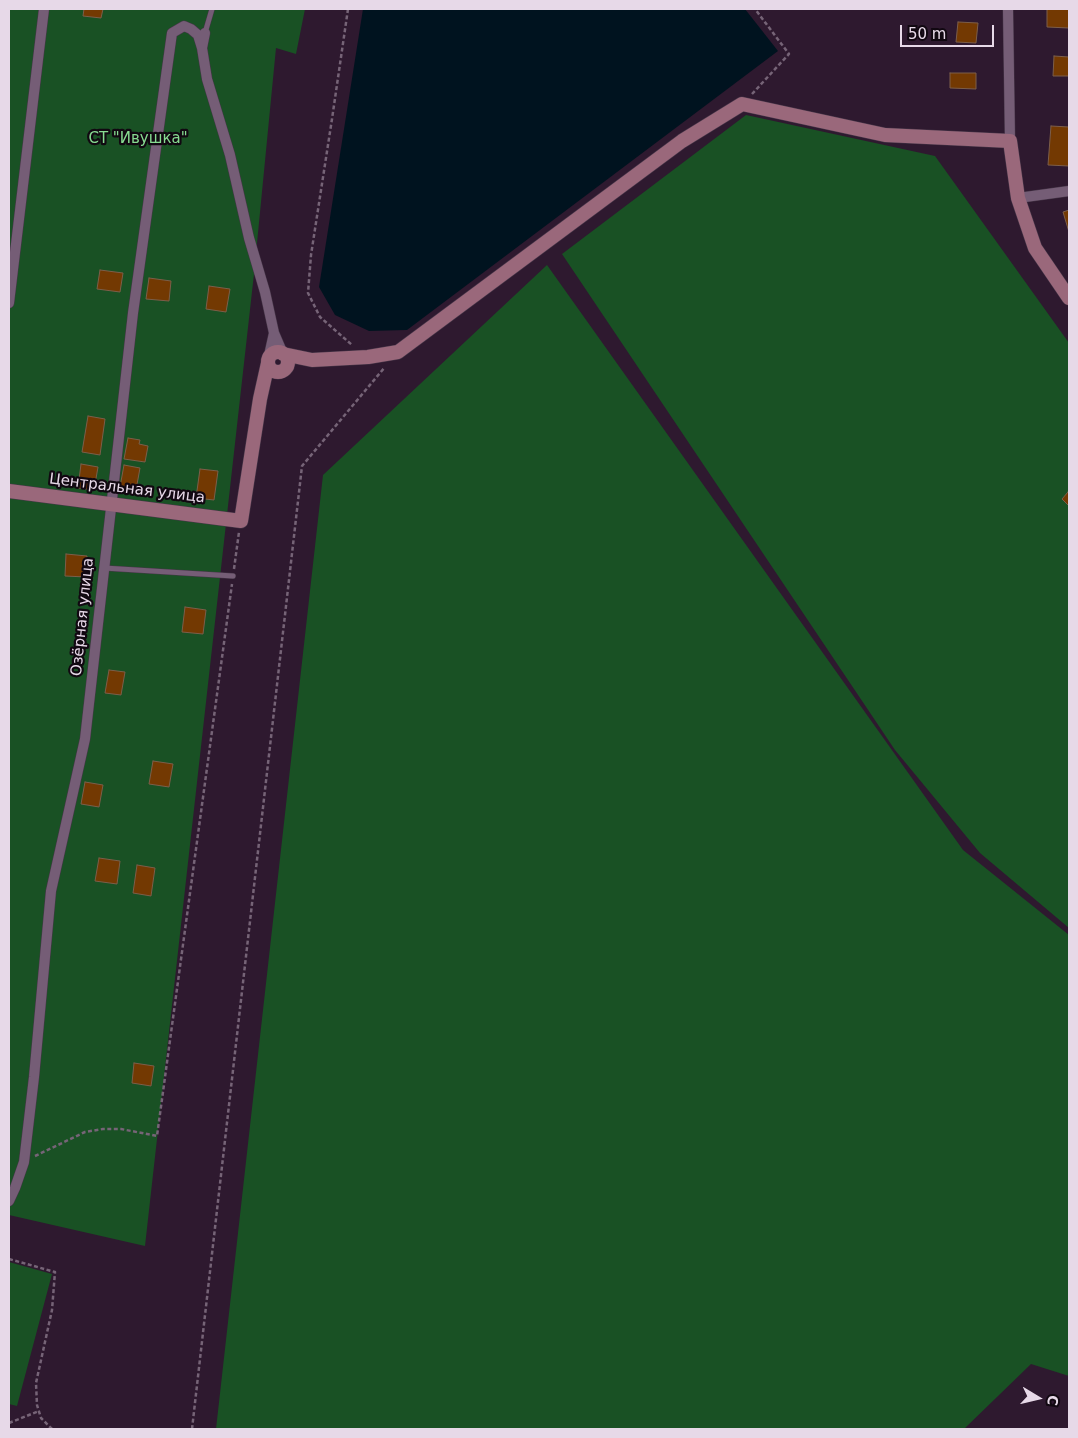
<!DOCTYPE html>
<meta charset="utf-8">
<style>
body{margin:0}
#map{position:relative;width:1078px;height:1438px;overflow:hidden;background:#2e192f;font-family:"DejaVu Sans",sans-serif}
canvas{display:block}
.frame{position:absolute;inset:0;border:10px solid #e7d9e8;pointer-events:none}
.north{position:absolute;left:1013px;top:1373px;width:50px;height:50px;-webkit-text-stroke:4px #110811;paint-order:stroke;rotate:99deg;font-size:14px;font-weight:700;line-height:20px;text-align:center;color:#e7d9e8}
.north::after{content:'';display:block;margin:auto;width:18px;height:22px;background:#e7d9e8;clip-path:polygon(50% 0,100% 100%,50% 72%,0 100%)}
.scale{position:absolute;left:900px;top:25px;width:94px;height:22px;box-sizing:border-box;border:2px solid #e7d9e8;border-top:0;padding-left:6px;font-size:15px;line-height:18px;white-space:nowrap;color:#e7d9e8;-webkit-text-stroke:4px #110811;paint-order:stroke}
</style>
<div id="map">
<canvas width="1078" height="1438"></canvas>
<div class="frame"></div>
<div class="north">С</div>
<div class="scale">50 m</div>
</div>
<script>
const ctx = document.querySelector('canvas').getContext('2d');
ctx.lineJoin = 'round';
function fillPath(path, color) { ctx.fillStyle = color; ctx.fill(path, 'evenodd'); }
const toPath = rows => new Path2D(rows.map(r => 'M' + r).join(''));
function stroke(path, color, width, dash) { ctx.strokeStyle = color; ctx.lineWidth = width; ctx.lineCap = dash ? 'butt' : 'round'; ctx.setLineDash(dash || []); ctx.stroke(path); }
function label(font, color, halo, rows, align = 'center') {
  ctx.font = font + ' "DejaVu Sans",sans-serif'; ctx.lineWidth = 4.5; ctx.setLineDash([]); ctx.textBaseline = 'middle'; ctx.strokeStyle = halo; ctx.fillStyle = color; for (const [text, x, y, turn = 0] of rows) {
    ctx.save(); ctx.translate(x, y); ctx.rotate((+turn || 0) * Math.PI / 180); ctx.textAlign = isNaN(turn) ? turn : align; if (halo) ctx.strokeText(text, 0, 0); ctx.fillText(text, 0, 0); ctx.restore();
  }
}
fillPath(toPath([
 [9,9,305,9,296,54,276,48,254,274,145,1246,9,1215],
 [746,115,935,156,1069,343,1069,928,980,853,895,750,562,254],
 [547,265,963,850,1069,935,1069,1376,1031,1364,964,1429,216,1429,323,475],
 [9,1262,52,1274,17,1406,9,1404]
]), '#195124');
fillPath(toPath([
 [363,9,745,9,778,51,407,330,369,331,335,315,319,287]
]), '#00131f');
const building = toPath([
 [84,9,103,9,101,18,83,16,84,9],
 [1047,9,1069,9,1069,28,1047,27,1047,9],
 [958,22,978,23,976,43,956,42,958,22],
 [1054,56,1069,57,1069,76,1053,76,1054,56],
 [950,73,976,73,976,89,950,88,950,73],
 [1051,126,1069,127,1069,166,1048,165,1051,126],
 [1069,210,1069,232,1063,212,1069,210],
 [100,270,123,273,120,292,97,289,100,270],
 [149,278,171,281,169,301,146,299,149,278],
 [209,286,230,289,226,312,206,309,209,286],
 [88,416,105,419,100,455,82,452,88,416],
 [128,438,140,440,139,444,148,446,145,462,124,459,128,438],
 [81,464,98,467,94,490,78,488,81,464],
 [124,465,140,468,136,490,120,487,124,465],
 [200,469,218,471,214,500,196,498,200,469],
 [1068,492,1069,493,1069,506,1062,499,1068,492],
 [66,554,87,556,86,577,65,576,66,554],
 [185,607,206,610,203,634,182,632,185,607],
 [109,670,125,672,121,695,105,693,109,670],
 [153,761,173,764,169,787,149,784,153,761],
 [85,782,103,785,99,807,81,804,85,782],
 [99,858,120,861,117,884,95,881,99,858],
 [137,865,155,868,151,896,133,893,137,865],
 [134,1063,154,1066,151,1086,132,1083,134,1063]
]);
fillPath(building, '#733902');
stroke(building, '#7c5e4a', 1);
const lane = toPath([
 [205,33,212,9],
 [104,568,233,576]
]);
const street = toPath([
 [1008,9,1010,141],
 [205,33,202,48,207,79,230,155,249,238,265,292,274,333,283,354],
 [1018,198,1069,191],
 [9,303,44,9],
 [268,360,274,333],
 [9,1201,15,1188,24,1162,34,1077,51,891,85,739,133,313,172,33,184,26,191,29,198,35,202,48]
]);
const secondary = toPath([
 '268 362a10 10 0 1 1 20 0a10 10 0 1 1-20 0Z',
 [283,354,312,360,368,357,398,352,682,141,742,104,885,135,1010,141,1018,198,1035,248,1069,298],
 [9,491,241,521,260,399,268,363]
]);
stroke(lane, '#473749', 6);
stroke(street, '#473749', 11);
stroke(secondary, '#473749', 15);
stroke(toPath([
 [348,9,332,119,311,255,308,293,320,317,352,345],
 [752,94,789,54,755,9],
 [234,569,239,532],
 [35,1156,85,1132,103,1129,121,1129,157,1136,232,584],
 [9,1259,55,1272,52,1310,36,1383,37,1405,41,1418,52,1429],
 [9,1423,39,1411],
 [192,1429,302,466,385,367]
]), '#766477', 2.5, [4, 2.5]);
stroke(lane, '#755d76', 5);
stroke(street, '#755d76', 10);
stroke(secondary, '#9a687b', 14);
label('15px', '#87db91', '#110811', [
 ["СТ \"Ивушка\"",138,139]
]);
label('15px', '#e7d9e8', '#110811', [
 ["Центральная улица",127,489,7],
 ["Озёрная улица",83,617,-84]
]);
</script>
